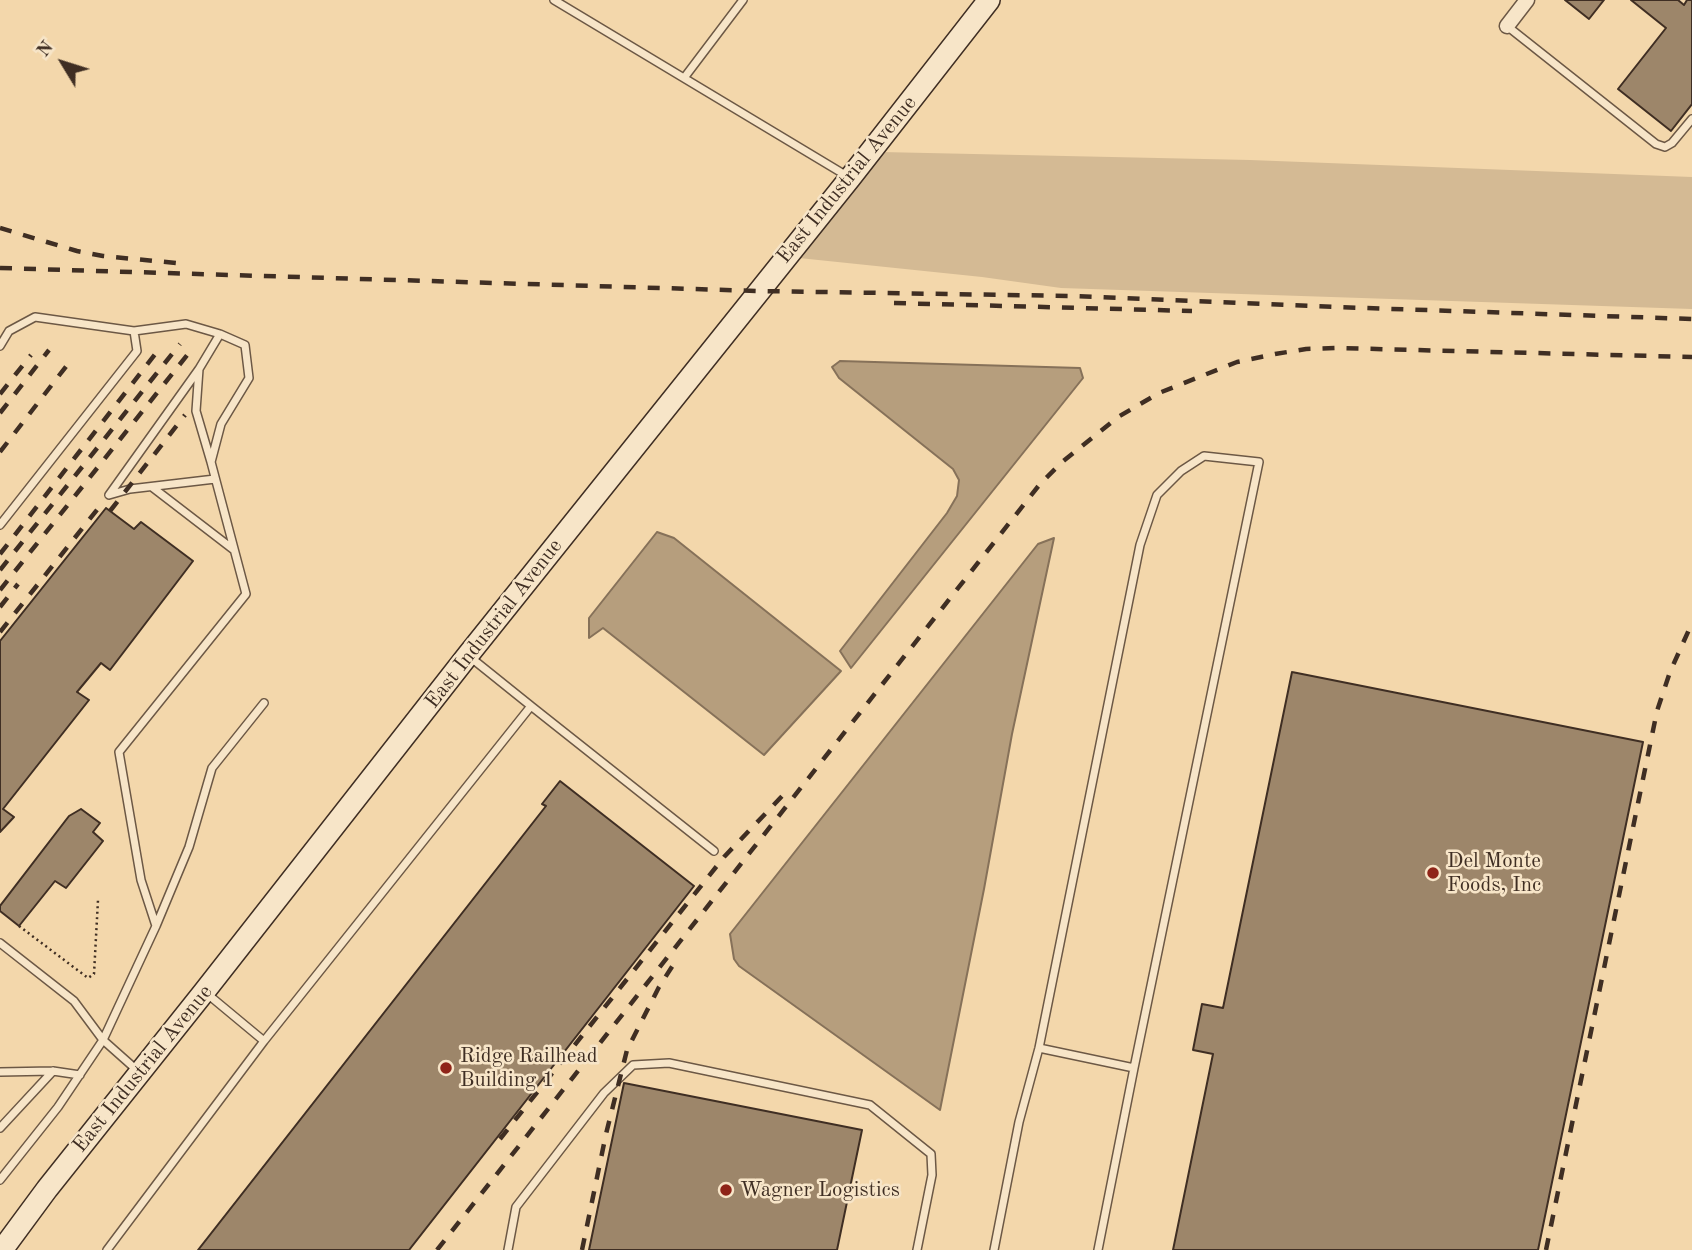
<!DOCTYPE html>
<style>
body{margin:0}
#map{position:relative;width:1692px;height:1250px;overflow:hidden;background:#f3d7ab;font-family:"Old Standard TT",serif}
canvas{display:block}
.north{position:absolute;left:28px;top:28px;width:70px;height:70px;-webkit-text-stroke:5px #f7e5c8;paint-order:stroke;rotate:308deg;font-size:19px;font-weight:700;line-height:28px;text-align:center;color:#3f2e23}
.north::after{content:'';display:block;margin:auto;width:24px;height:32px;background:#3f2e23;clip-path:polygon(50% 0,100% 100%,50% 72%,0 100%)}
</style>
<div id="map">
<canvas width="1692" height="1250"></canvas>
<div class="north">N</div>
</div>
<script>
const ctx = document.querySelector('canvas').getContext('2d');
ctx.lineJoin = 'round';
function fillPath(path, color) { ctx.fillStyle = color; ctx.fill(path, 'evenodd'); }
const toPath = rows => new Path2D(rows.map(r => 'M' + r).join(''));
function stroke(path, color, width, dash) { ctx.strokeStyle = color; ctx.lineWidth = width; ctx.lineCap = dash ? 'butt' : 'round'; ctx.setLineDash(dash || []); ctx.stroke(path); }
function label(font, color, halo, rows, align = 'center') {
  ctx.font = font + ' "Old Standard TT",serif'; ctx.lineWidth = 5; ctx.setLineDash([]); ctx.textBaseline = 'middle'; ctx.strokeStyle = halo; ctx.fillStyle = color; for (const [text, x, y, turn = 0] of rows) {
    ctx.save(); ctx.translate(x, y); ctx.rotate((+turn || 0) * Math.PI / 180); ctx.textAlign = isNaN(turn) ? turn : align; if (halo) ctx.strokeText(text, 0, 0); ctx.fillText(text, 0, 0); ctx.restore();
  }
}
fillPath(toPath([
 [881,152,1250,160,1692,177,1692,309,1061,288,982,277,799,258]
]), '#d4ba94');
const water = toPath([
 [840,361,1080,368,1083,378,851,668,840,651,947,513,957,496,959,480,953,469,839,378,832,367,840,361],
 [657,532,674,538,841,671,764,755,603,628,589,638,589,618,657,532],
 [1054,538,1012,734,984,889,940,1110,739,966,734,959,730,934,1038,544,1054,538]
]);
fillPath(water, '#b69e7d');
stroke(water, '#867159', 2);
const building = toPath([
 [1565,0,1604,0,1589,19,1565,0],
 [1631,0,1678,0,1684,5,1687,0,1692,0,1692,104,1671,131,1618,89,1666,28,1631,0],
 [106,508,134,529,141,522,193,561,110,670,101,663,77,692,89,700,3,809,14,817,0,832,0,641,106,508],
 [1292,672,1643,742,1538,1250,1173,1250,1213,1054,1193,1050,1202,1004,1223,1008,1292,672],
 [560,781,694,886,409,1250,198,1250,546,806,542,804,560,781],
 [81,809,100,823,93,832,103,841,66,888,55,881,19,926,0,911,0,906,69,816,81,809],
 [624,1083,862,1130,837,1250,589,1250,624,1083]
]);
fillPath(building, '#9d866a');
stroke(building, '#3f2e23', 2);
const lane = toPath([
 [554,0,847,176],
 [1507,26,1656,144,1665,147,1672,143,1692,119],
 [684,78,743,0],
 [0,346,9,331,35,317,134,331,186,324,220,334],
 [199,369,109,495,130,489,215,479],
 [152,487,234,550],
 [0,525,137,351,134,331],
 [531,706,714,851],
 [156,926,141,880,119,752,246,594,211,462,221,424,249,378,245,345,220,334,199,369,196,411,211,462],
 [0,943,74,1001,103,1040,58,1107,0,1180],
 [205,992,264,1041,531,706,470,657],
 [1039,1048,1134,1068],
 [0,1072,53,1071,80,1075],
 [139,1072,103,1040,156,926,189,847,212,768,264,703],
 [0,1128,53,1071],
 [107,1250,264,1041],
 [508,1250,516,1207,604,1093,633,1065,669,1063,870,1105,931,1154,932,1175,917,1250],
 [994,1250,1019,1122,1039,1048,1140,545,1157,495,1181,471,1204,456,1259,462,1134,1068,1098,1250]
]);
const street = toPath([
 [1507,26,1527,0]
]);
const secondary = toPath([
 [2,1250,47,1189,204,992,468,655,850,178,989,0]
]);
stroke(lane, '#6c5845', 10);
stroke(street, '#6c5845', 17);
stroke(secondary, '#3f2e23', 24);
stroke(toPath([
 [19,926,88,978,94,974,98,900]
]), '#3f2e23', 2.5, [2, 3.5]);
stroke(lane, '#f7e5c8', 7);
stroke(street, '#f7e5c8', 14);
stroke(secondary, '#f7e5c8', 21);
stroke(toPath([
 [0,228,77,251,103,256,176,263],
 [0,268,759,291,1072,296,1335,307,1692,319],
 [894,303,1192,311],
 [0,394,31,355],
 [0,413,49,350],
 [0,452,71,360],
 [110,511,185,415],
 [0,554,160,348],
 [0,570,180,344],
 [0,590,192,349],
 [0,607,18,584],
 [0,632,104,501],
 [500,1139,724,857,786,792],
 [437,1250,1040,484,1061,463,1118,417,1159,393,1237,362,1275,354,1306,349,1336,348,1692,357],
 [582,1250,606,1134,627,1050,659,987,677,959],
 [1546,1250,1657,711,1670,672,1692,623]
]), '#3f2e23', 4.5, [12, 12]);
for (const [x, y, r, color] of [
 [1433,873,7,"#8f2418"],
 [446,1068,7,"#8f2418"],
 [726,1190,7,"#8f2418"]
]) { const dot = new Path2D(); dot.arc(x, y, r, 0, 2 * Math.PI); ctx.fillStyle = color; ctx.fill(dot); stroke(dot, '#f7e5c8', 2.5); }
label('21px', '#3f2e23', '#f7e5c8', [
 ["East Industrial Avenue",847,180,-51],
 ["East Industrial Avenue",494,624,-52],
 ["East Industrial Avenue",143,1069,-51]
]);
label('21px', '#3f2e23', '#f7e5c8', [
 ["Del Monte",1447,861],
 ["Foods, Inc",1447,885],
 ["Ridge Railhead",460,1056],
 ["Building 1",460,1080],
 ["Wagner Logistics",740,1190]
], 'left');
</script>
